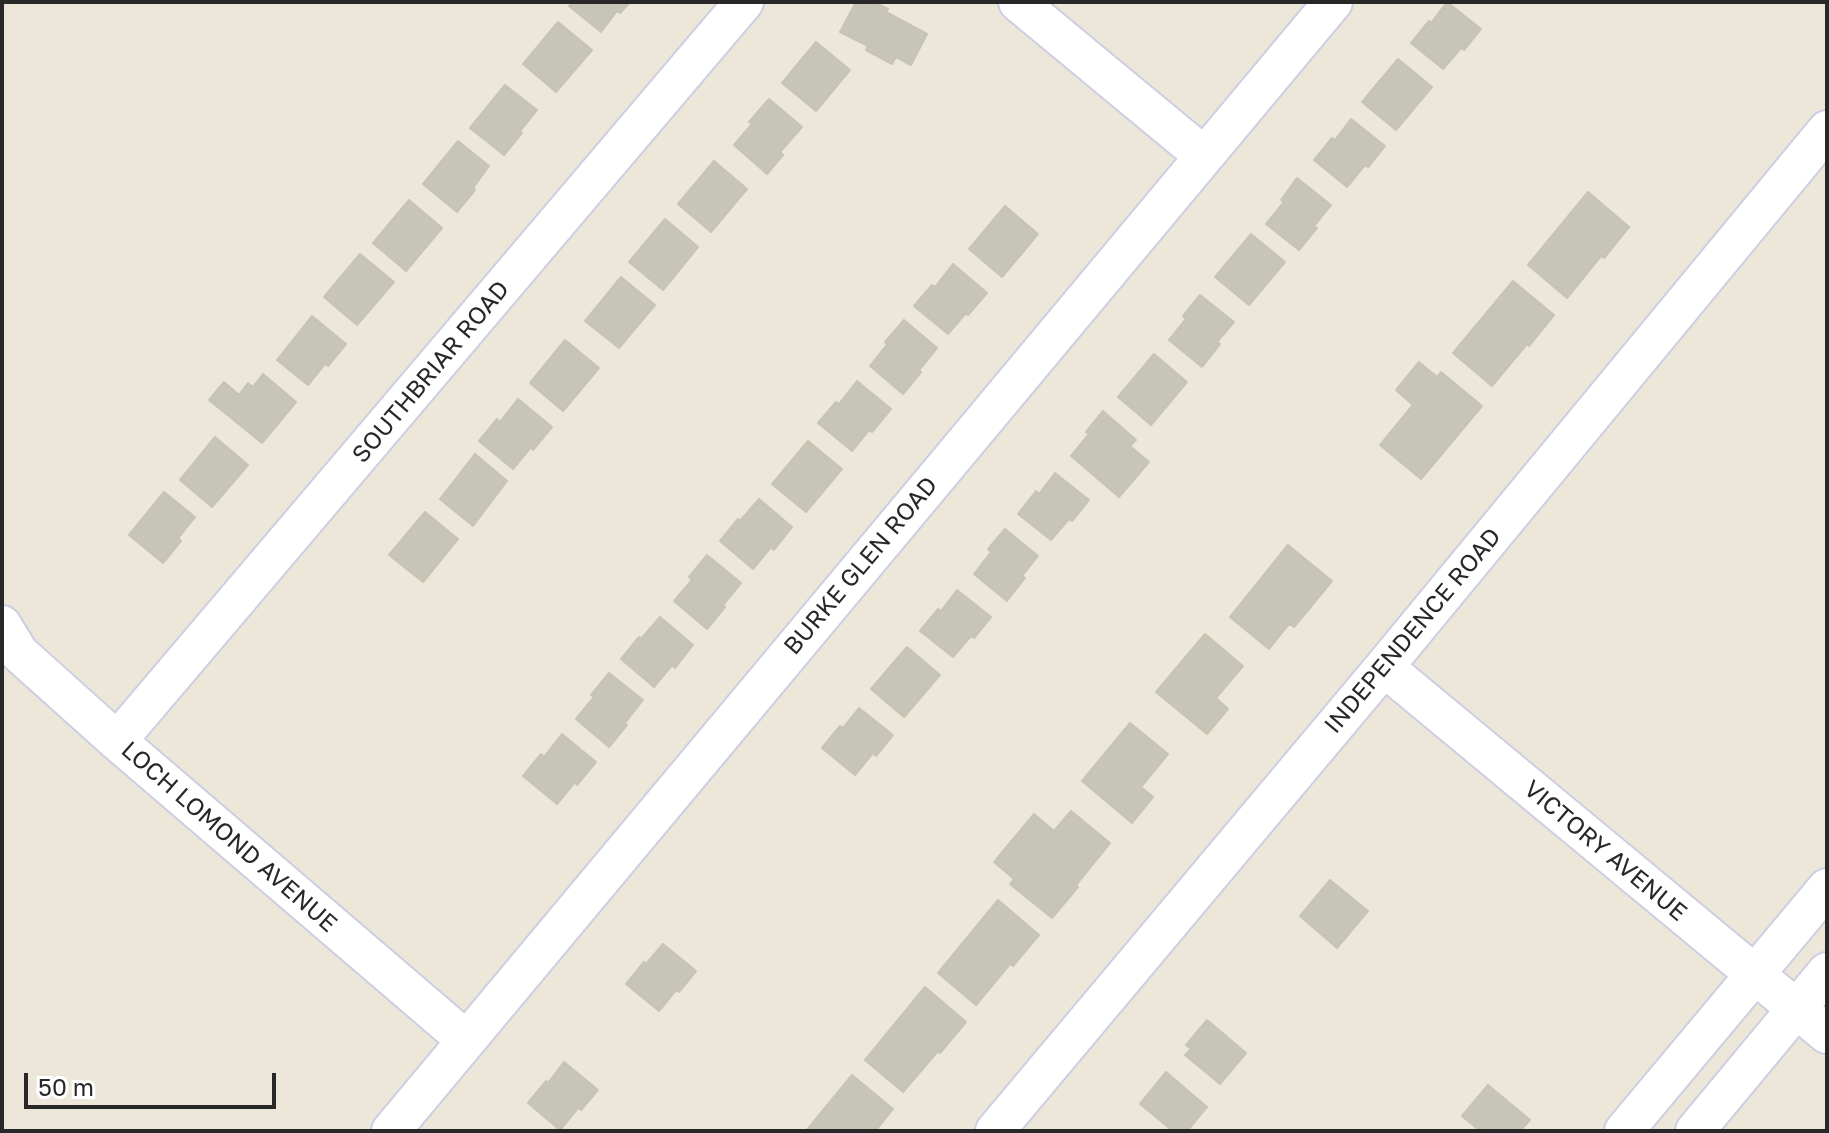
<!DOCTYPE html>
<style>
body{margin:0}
#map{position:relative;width:1829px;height:1133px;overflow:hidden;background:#ece7d8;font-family:"Golos Text",sans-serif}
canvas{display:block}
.frame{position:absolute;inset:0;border:4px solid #282828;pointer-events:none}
.scale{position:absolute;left:24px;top:1073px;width:252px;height:36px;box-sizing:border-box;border:4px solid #282828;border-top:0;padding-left:10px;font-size:24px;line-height:28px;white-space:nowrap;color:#282828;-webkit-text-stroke:6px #fff;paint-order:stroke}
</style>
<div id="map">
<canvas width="1829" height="1133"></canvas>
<div class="frame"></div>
<div class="scale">50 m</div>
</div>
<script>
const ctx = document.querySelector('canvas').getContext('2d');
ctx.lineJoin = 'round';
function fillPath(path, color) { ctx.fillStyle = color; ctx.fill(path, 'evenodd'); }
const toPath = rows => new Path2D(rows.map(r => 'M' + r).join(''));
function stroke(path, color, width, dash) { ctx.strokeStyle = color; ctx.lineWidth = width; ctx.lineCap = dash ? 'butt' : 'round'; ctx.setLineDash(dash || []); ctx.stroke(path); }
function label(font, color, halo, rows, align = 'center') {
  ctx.font = font + ' "Golos Text",sans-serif'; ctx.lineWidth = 7; ctx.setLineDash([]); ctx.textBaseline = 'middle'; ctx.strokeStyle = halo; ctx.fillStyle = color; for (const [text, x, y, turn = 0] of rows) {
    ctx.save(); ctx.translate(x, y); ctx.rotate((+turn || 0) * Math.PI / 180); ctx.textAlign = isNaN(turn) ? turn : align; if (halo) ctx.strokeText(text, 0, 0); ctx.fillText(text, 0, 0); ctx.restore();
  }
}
const building = toPath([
 [573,2,630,2,620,13,617,11,601,32,569,6,573,2],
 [856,2,874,2,888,9,886,12,927,34,911,65,896,57,892,64,866,50,868,46,840,32,856,2],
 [1447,2,1481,29,1464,50,1461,48,1443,69,1411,43,1429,21,1431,23,1447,2],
 [558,22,592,50,556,92,523,64,558,22],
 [816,42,850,70,816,111,782,83,816,42],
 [1398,59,1432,87,1396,130,1362,102,1398,59],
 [505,85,537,110,520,131,522,133,504,155,470,128,505,85],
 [769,99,802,127,780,152,783,155,767,174,734,145,752,124,749,122,769,99],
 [1351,119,1385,146,1368,167,1365,165,1347,187,1314,160,1332,138,1335,140,1351,119],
 [458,141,489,166,473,188,475,190,457,212,423,184,458,141],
 [714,161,747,189,711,232,678,204,714,161],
 [1297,178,1331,205,1314,226,1317,228,1299,250,1266,224,1284,202,1281,200,1297,178],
 [1588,192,1629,227,1604,258,1601,256,1567,298,1528,265,1588,192],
 [409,200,442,228,406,271,373,243,409,200],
 [1005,206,1038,234,1002,277,969,249,1005,206],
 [665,219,698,247,663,290,629,262,665,219],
 [1251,234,1285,262,1249,305,1215,277,1251,234],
 [360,254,394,282,357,325,324,297,360,254],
 [953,264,987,293,968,315,966,313,948,334,914,306,932,285,935,287,953,264],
 [621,277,655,305,619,348,585,321,621,277],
 [1513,281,1554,315,1529,346,1527,344,1492,386,1453,353,1513,281],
 [1200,295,1234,322,1217,342,1220,344,1202,367,1169,340,1186,319,1183,316,1200,295],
 [312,316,346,344,328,366,325,364,308,385,277,360,312,316],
 [904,320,937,348,919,370,921,372,903,394,870,366,887,345,885,342,904,320],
 [565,340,599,368,563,411,530,383,565,340],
 [1154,354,1187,382,1151,425,1118,397,1154,354],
 [1419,362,1437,377,1441,372,1482,406,1421,479,1380,445,1413,405,1396,390,1419,362],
 [263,374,296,402,262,443,209,400,224,382,239,395,248,383,253,387,263,374],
 [857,381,891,409,872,432,869,430,852,451,818,423,836,402,839,404,857,381],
 [518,399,552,427,533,450,531,447,513,469,479,441,497,419,500,422,518,399],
 [1103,411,1136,440,1130,446,1149,462,1119,497,1071,456,1089,434,1086,432,1103,411],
 [215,437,248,465,212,507,180,480,215,437],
 [808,441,842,469,806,512,772,484,808,441],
 [475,454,507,481,473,526,440,499,475,454],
 [1055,473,1089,500,1072,521,1069,519,1051,540,1018,514,1036,491,1039,494,1055,473],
 [164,492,195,517,178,538,181,541,163,563,129,535,164,492],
 [759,499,792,527,774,550,771,547,753,569,720,541,738,519,740,521,759,499],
 [425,512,458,539,423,582,389,555,425,512],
 [1005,529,1038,556,1022,576,1025,578,1007,601,974,574,991,552,988,549,1005,529],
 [1288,545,1332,581,1294,627,1289,624,1269,649,1230,617,1288,545],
 [707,555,741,583,723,605,725,607,707,629,674,601,692,580,689,577,707,555],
 [957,590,991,617,974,638,971,636,953,657,920,631,938,609,941,611,957,590],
 [660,617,693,645,675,668,672,665,654,687,621,659,639,637,641,639,660,617],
 [1205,634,1243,666,1216,698,1228,709,1207,734,1156,692,1205,634],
 [907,647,940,675,904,717,871,689,907,647],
 [609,673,643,700,625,723,627,725,609,747,576,719,594,697,591,695,609,673],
 [859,708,893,735,876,756,873,753,855,775,822,748,840,726,843,728,859,708],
 [1130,723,1168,754,1141,787,1153,797,1132,823,1082,781,1130,723],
 [562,734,596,762,577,785,575,782,557,804,523,776,541,754,544,757,562,734],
 [1071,811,1110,843,1076,885,1078,887,1052,918,1010,884,1014,879,994,862,1034,814,1054,831,1071,811],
 [1330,880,1368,911,1337,948,1300,916,1330,880],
 [998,900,1039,935,1013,966,1010,964,976,1005,938,973,998,900],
 [663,944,696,971,679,992,676,990,659,1011,626,984,644,962,646,964,663,944],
 [925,987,966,1022,940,1053,938,1051,903,1092,865,1060,925,987],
 [1207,1020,1246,1053,1220,1084,1185,1055,1191,1049,1186,1045,1207,1020],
 [564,1062,598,1090,581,1110,578,1108,560,1130,528,1103,546,1081,548,1083,564,1062],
 [1166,1072,1207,1107,1187,1131,1173,1131,1140,1104,1166,1072],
 [852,1075,893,1109,875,1131,806,1131,852,1075],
 [1488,1085,1530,1120,1520,1131,1480,1131,1462,1116,1488,1085]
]);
fillPath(building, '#c7c4b8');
stroke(building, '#c7c4b1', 2);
const minor = toPath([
 [1018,2,1204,156],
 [2,625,19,653,117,741,466,1040],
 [1384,667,1827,1034],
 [117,741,744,2],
 [391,1131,1333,2],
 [995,1131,1384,667,1827,130],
 [1624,1131,1827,888],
 [1695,1131,1827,972]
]);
stroke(minor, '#cdcde3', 42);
stroke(minor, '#fff', 38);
label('24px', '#282828', '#fff', [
 ["SOUTHBRIAR ROAD",431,372,-50],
 ["BURKE GLEN ROAD",861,566,-50],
 ["INDEPENDENCE ROAD",1413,631,-50],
 ["LOCH LOMOND AVENUE",229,837,41],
 ["VICTORY AVENUE",1605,851,40]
]);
</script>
